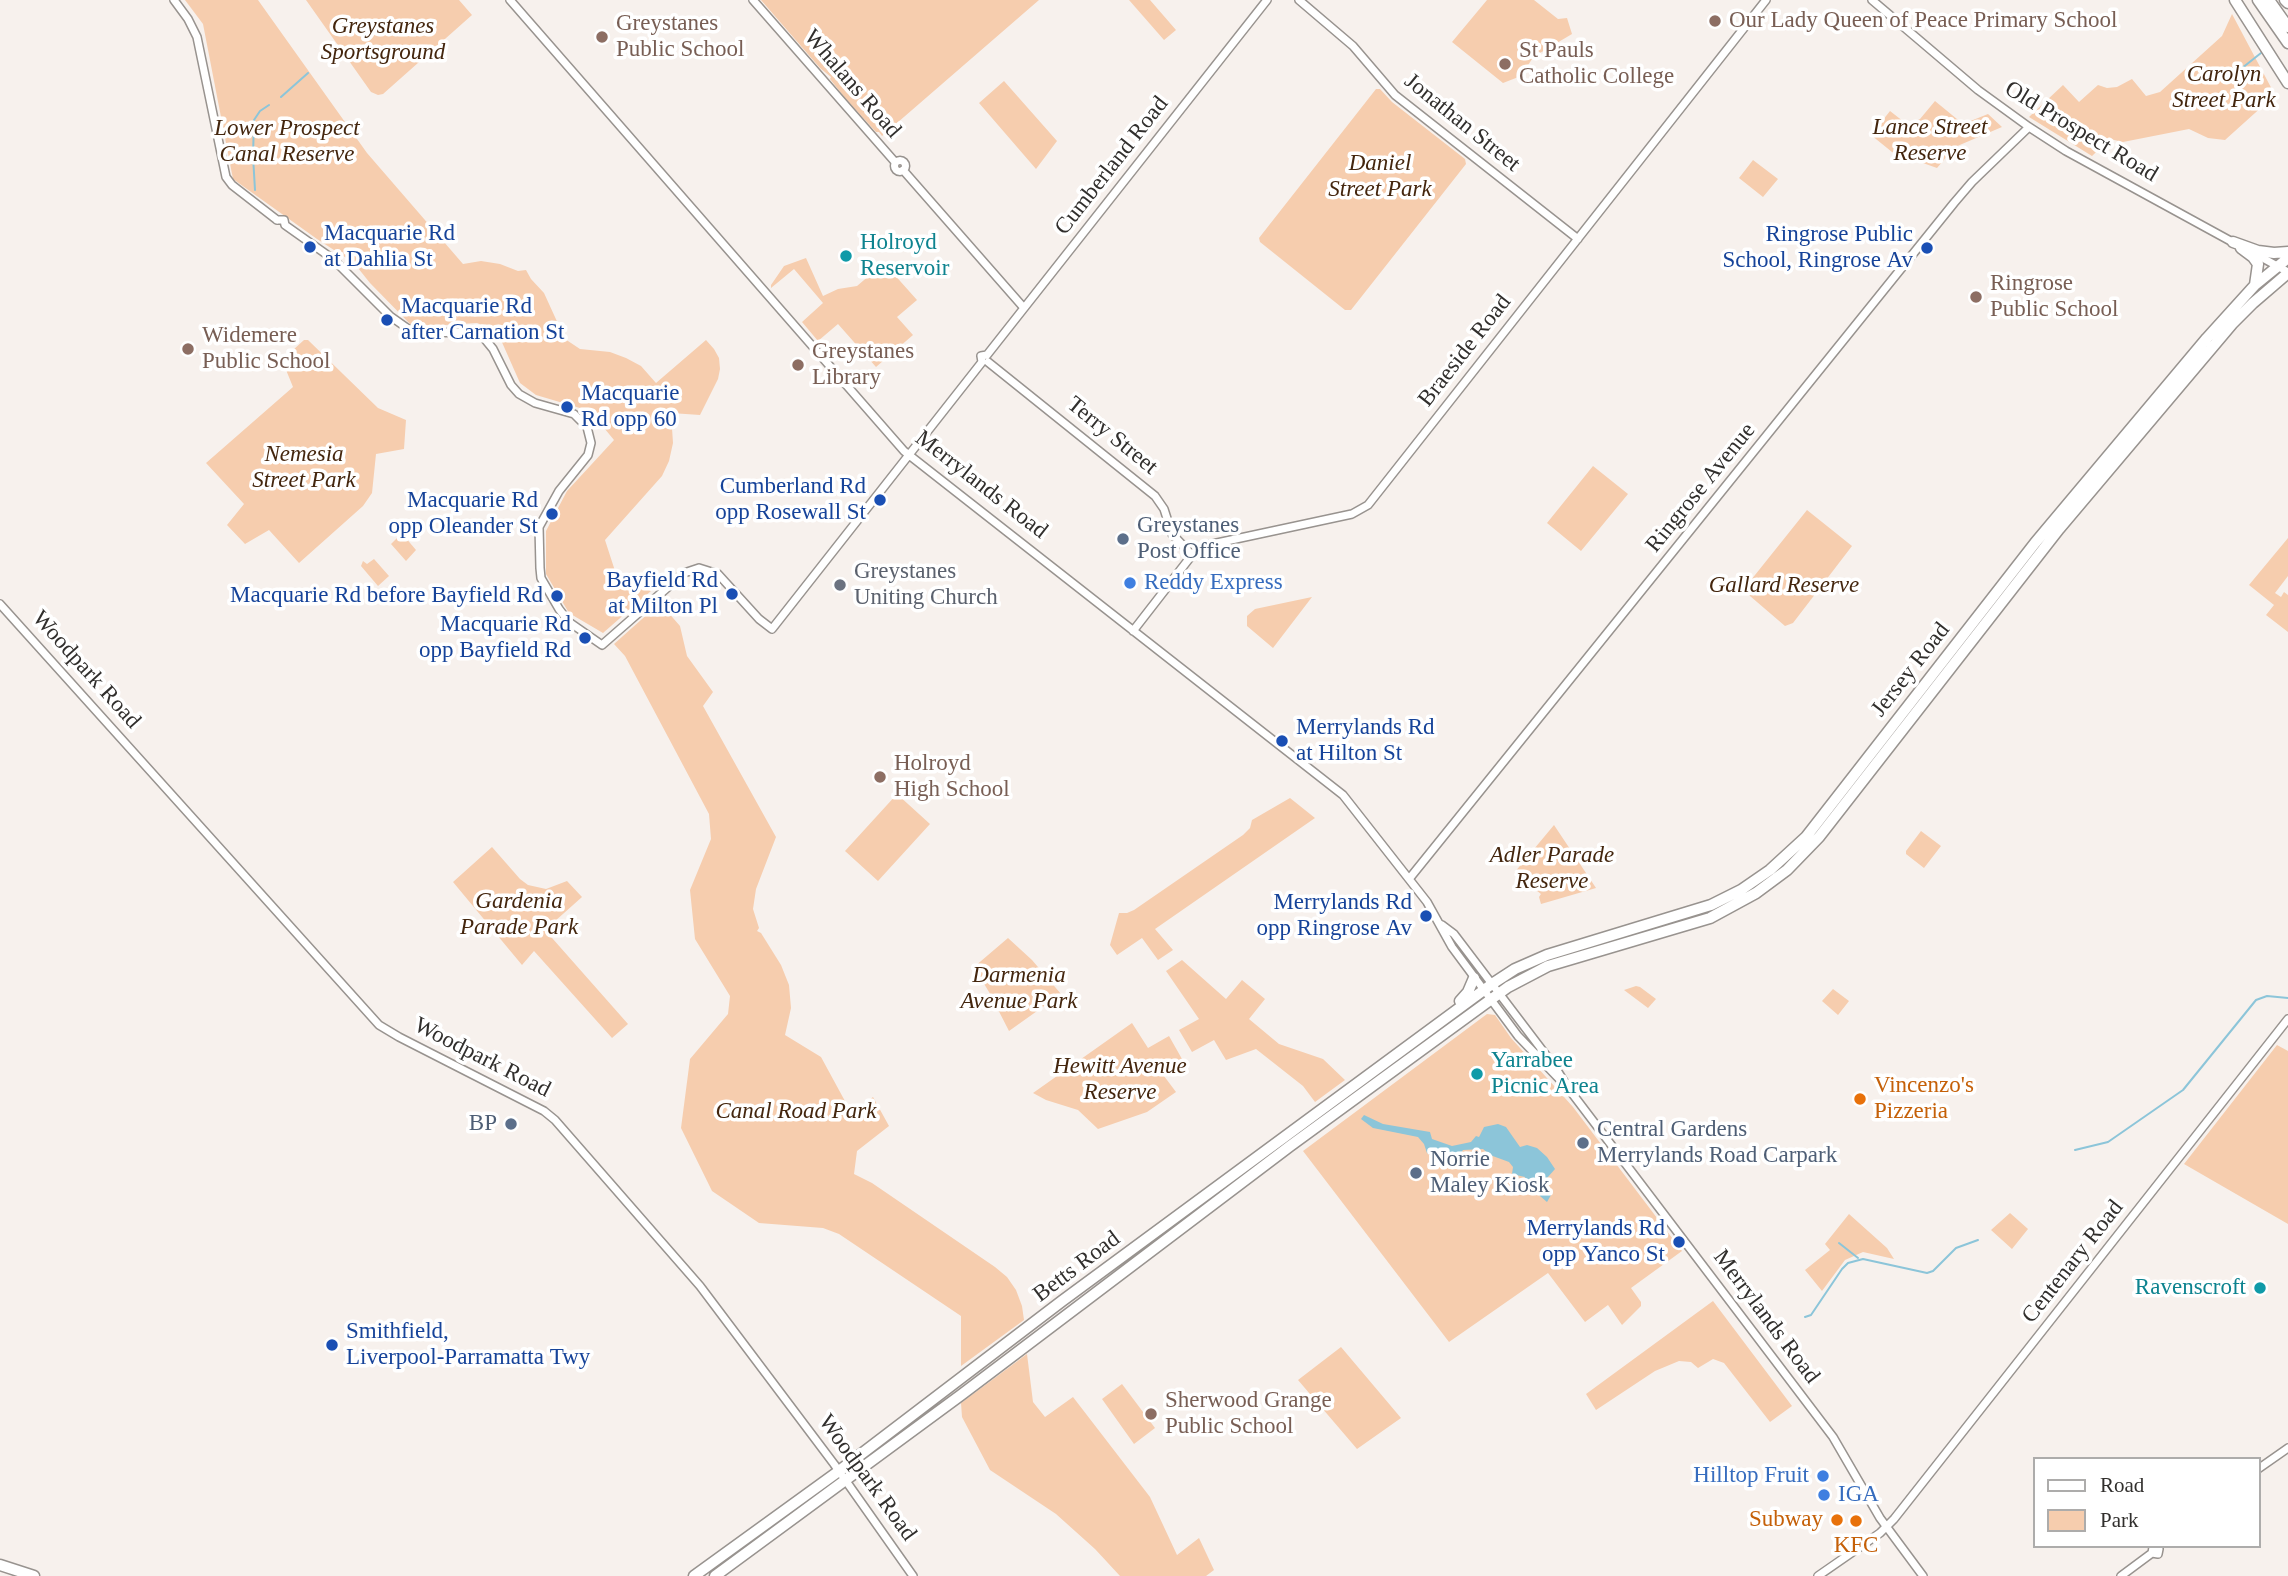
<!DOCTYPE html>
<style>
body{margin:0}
#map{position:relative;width:2288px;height:1576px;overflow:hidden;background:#f7f1ed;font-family:"Times New Roman",serif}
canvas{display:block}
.legend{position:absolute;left:2033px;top:1457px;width:228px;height:91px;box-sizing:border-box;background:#fff;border:2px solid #adacab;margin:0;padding:9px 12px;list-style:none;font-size:21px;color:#312f2d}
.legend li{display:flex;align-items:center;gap:14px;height:35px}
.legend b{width:35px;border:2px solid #adacab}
</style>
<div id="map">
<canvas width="2288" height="1576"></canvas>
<ul class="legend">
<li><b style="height:9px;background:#fff"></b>Road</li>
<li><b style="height:19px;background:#f6cdae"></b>Park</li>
</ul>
</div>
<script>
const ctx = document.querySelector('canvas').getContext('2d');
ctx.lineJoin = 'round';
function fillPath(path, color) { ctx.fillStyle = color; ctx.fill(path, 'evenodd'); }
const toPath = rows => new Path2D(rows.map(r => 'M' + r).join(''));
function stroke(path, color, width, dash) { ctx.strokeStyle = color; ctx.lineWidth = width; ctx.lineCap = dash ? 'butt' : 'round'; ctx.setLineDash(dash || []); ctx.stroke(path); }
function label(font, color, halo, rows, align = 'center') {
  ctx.font = font + ' "Times New Roman",serif'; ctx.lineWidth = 7; ctx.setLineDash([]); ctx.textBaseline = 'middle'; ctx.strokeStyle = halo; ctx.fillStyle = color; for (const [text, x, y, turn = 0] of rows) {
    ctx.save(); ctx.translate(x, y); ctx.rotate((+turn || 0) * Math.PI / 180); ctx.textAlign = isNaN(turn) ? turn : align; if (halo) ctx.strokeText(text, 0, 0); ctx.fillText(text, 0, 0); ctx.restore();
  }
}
fillPath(toPath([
 [185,0,258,0,367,153,463,264,481,261,500,264,518,271,526,270,531,279,544,293,565,339,580,349,610,352,626,358,641,366,656,383,706,340,714,349,719,358,720,369,718,379,700,415,671,413,673,443,669,461,662,476,605,540,616,574,638,582,651,591,603,633,569,613,546,574,546,531,567,491,614,440,590,411,536,395,520,383,497,331,477,323,413,327,370,283,354,263,317,239,233,179,203,24],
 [306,0,459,0,472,15,383,94,378,95,371,92],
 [761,0,1039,0,882,136,879,132,876,132,845,98,830,79,831,77,820,68],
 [1129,0,1150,0,1176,30,1164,40],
 [1487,0,1534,0,1558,19,1567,18,1572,34,1540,53,1532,59,1521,76,1503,83,1452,42],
 [2232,14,2275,95,2225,140,2208,138,2189,129,2123,142,2110,139,2092,156,2029,117,2063,85,2079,102,2098,85,2107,88,2117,87,2132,79,2146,96,2160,92,2222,36],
 [1004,81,1057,141,1036,169,979,103],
 [1376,89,1380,89,1392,102,1465,159,1466,164,1351,310,1345,310,1260,242,1259,238],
 [1935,101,1963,124,1988,114,2002,127,1955,147,1937,168,1892,152,1871,135,1890,111,1908,125,1920,119],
 [1753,160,1778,179,1763,197,1739,178],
 [806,258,823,296,838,289,857,286,884,263,917,300,897,317,913,335,876,367,838,324,818,341,802,322,823,303,794,269,771,288,771,285,784,266],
 [304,340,308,340,378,408,406,420,404,449,376,454,372,493,363,506,299,563,269,530,245,544,227,525,244,504,206,463,293,387,282,360],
 [1593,466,1628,494,1581,551,1547,523],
 [1807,510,1852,546,1793,623,1785,626,1743,590],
 [399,530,416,550,406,561,391,544,398,537,395,532],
 [2288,538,2288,576,2275,593,2281,597,2284,592,2288,595,2288,632,2266,615,2274,605,2249,585],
 [374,559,389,576,378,586,361,566,363,561,367,564],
 [1312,597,1273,648,1247,626,1247,616,1255,609],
 [660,603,680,626,687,656,713,692,703,706,776,837,756,889,753,909,759,928,757,931,761,933,781,965,789,985,791,1008,785,1035,821,1057,852,1114,873,1097,889,1126,857,1151,854,1174,872,1183,995,1267,1007,1277,1016,1290,1022,1306,1024,1320,961,1366,961,1316,839,1234,823,1228,759,1223,712,1191,681,1128,690,1059,728,1014,730,996,695,939,690,890,711,839,709,814,625,656,614,644],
 [897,794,930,824,878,881,845,851],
 [1290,798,1315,818,1155,929,1173,950,1158,960,1142,938,1117,955,1110,945,1119,913,1127,913,1134,910,1243,835,1250,828,1252,820],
 [1554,825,1596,888,1541,904,1539,897,1541,894,1514,873],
 [1921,831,1941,846,1924,868,1906,854,1906,851],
 [492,847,520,879,528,885,546,889,567,881,582,897,545,930,628,1024,612,1038,534,951,522,965,453,882],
 [1008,938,1032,960,1061,994,1009,1031,989,992,974,967],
 [1182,960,1226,999,1242,980,1265,999,1249,1019,1279,1044,1323,1059,1345,1080,1315,1102,1303,1086,1256,1049,1226,1060,1214,1040,1192,1052,1179,1030,1199,1019,1166,971],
 [1636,986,1640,987,1656,999,1648,1008,1624,990],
 [1833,989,1849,1001,1838,1015,1822,1001],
 [1487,1014,1495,1015,1511,1038,1573,1107,1682,1251,1631,1288,1641,1302,1641,1306,1622,1325,1608,1305,1585,1322,1548,1273,1449,1342,1303,1151],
 [1132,1023,1148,1048,1169,1036,1182,1059,1161,1072,1176,1092,1147,1112,1098,1129,1078,1110,1046,1100,1033,1093],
 [2277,1045,2288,1051,2288,1224,2184,1164],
 [2010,1213,2028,1229,2012,1249,1991,1230],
 [1849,1214,1887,1248,1894,1259,1863,1252,1845,1260,1822,1291,1805,1270,1830,1250,1825,1244],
 [1713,1301,1792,1406,1770,1422,1724,1363,1713,1359,1698,1368,1691,1362,1679,1361,1655,1371,1596,1410,1586,1394],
 [1341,1347,1401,1418,1357,1449,1298,1380],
 [1027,1354,1033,1402,1045,1417,1073,1397,1150,1497,1177,1555,1199,1538,1214,1570,1206,1576,1120,1576,1095,1549,1056,1514,990,1470,962,1417,961,1403],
 [1122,1384,1155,1428,1134,1444,1102,1399]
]), '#f6cdae');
fillPath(toPath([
 [1364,1115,1383,1124,1430,1132,1432,1139,1452,1146,1471,1142,1476,1136,1479,1137,1484,1127,1498,1124,1506,1127,1520,1147,1527,1145,1537,1148,1547,1157,1555,1169,1540,1186,1551,1195,1547,1202,1540,1196,1537,1190,1526,1188,1525,1177,1512,1174,1513,1167,1509,1162,1490,1155,1483,1149,1463,1150,1460,1154,1453,1156,1451,1162,1444,1163,1427,1153,1424,1144,1418,1137,1373,1128,1361,1119]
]), '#8cc5d9');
stroke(toPath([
 [2237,72,2261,53],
 [281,97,308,73],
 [255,190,253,156,254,120,260,111,269,105],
 [2075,1150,2108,1142,2183,1090,2256,1000,2267,996,2288,998],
 [1839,1243,1858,1258],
 [1805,1317,1811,1315,1842,1269,1848,1263,1863,1259,1927,1273,1933,1271,1956,1248,1978,1240]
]), '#8cc5d9', 2);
const secondary = toPath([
 [174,0,188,19,197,37,226,177,232,185,277,220],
 [510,0,904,451,1343,795,1427,902,1452,947,1518,1036,1568,1088],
 [753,0,895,162],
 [1299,0,1353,46,1395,95,1578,239],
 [1872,0,1978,90,2029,127,2066,151,2236,244],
 '894.5 166a5.5 5.5 0 1 1 11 0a5.5 5.5 0 1 1-11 0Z',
 [903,170,1024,308],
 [277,220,284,220,285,225,333,259,390,316,414,333,416,337,420,337,423,333],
 [2250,251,2288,272],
 [414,333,419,329,423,333,466,332,479,334,484,338,493,349,511,385,519,394,535,403,574,414,587,427,591,443,588,455,559,491,539,527,540,568,541,578,559,609,569,622,602,645,684,573,699,568,718,574,759,619,772,629,982,362,981,356,987,355],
 [987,355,1267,0],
 [988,362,1155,496,1164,509,1172,534,1192,555],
 [0,604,379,1025,399,1037,544,1111,555,1120,700,1286,834,1464,913,1576],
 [1133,631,1192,555,1203,546,1352,514,1368,505,1766,0],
 [1409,879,1954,203,1972,182,2029,127],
 [1442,925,1454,934,1555,1067,1568,1088,1833,1437,1880,1518,1923,1576],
 [2258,1469,2288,1448],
 [1818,1576,1880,1533,1894,1519,2288,1019],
 [2121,1576,2152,1553,2158,1554,2159,1549,2153,1547,2152,1553]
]);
const highway = toPath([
 [2235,0,2288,83],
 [2258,0,2288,43],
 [2269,0,2288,27],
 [2285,0,2288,3],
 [2233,242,2258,251,2274,253,2288,252],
 [2241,248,2253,257,2258,264,2255,285],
 [1460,1001,1468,992,1474,978],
 [0,1565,34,1576],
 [694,1576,839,1471,1062,1301,1492,984,1515,969,1547,955,1711,905,1741,890,1770,870,1806,837,2035,543,2207,338,2255,285,2288,258],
 [715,1576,961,1395,1290,1146,1508,987,1548,966,1710,918,1756,893,1787,870,1819,837,2059,529,2232,324,2253,303,2288,273]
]);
stroke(secondary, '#98938f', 10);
stroke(highway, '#98938f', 13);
stroke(secondary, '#fff', 7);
stroke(highway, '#fff', 10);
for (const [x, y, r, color] of [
 [1715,21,7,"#8d6e63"],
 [602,37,7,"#8d6e63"],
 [1505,64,7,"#8d6e63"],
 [310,247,7,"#1a4fb4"],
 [1927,248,7,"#1a4fb4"],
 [846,256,7,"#0f9aa8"],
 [1976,297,7,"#8d6e63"],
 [387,320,7,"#1a4fb4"],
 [188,349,7,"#8d6e63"],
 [798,365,7,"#8d6e63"],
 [567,407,7,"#1a4fb4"],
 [880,500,7,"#1a4fb4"],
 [552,514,7,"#1a4fb4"],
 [1123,539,7,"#5c6f8a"],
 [1130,583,7,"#3f7fe0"],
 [840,585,7,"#6b7280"],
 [732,594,7,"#1a4fb4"],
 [557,596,7,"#1a4fb4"],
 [585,638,7,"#1a4fb4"],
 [1282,741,7,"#1a4fb4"],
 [880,777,7,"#8d6e63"],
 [1426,916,7,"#1a4fb4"],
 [1477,1074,7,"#0f9aa8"],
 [1860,1099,7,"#e8710a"],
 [511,1124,7,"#5c6f8a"],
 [1583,1143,7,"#5c6f8a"],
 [1416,1173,7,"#5c6f8a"],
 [1679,1242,7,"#1a4fb4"],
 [2260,1288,7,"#0f9aa8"],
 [332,1345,7,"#1a4fb4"],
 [1151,1414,7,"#8d6e63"],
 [1823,1476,7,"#3f7fe0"],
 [1824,1495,7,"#3f7fe0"],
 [1837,1520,7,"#e8710a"],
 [1856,1521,7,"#e8710a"]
]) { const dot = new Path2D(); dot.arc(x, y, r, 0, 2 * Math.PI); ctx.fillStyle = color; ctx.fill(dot); stroke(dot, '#fff', 2.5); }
label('23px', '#785e54', '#fff', [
 ["Our Lady Queen of Peace Primary School",1729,21],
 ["Greystanes",616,24],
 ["Public School",616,50],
 ["St Pauls",1519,51],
 ["Catholic College",1519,77],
 ["Ringrose",1990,284],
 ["Public School",1990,310],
 ["Widemere",202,336],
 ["Public School",202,362],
 ["Greystanes",812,352],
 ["Library",812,378],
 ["Holroyd",894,764],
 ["High School",894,790],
 ["Sherwood Grange",1165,1401],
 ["Public School",1165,1427]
], 'left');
label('italic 23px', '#44260e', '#fff', [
 ["Greystanes",383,27],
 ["Sportsground",383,53],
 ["Carolyn",2224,75],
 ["Street Park",2224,101],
 ["Lance Street",1930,128],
 ["Reserve",1930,154],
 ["Lower Prospect",287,129],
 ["Canal Reserve",287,155],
 ["Daniel",1380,164],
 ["Street Park",1380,190],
 ["Nemesia",304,455],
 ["Street Park",304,481],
 ["Gallard Reserve",1784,586],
 ["Adler Parade",1552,856],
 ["Reserve",1552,882],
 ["Gardenia",519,902],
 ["Parade Park",519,928],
 ["Darmenia",1019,976],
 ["Avenue Park",1019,1002],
 ["Hewitt Avenue",1120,1067],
 ["Reserve",1120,1093],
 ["Canal Road Park",796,1112]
]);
label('23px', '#312f2d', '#fff', [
 ["Whalans Road",852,84,49],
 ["Jonathan Street",1462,123,39],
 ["Old Prospect Road",2081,132,31],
 ["Cumberland Road",1112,166,-52],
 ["Braeside Road",1465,351,-52],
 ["Terry Street",1112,436,39],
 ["Merrylands Road",981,485,38],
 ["Ringrose Avenue",1701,488,-51],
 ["Woodpark Road",86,670,48],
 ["Jersey Road",1911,670,-52],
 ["Woodpark Road",482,1058,27],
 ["Centenary Road",2073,1262,-52],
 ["Betts Road",1077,1267,-37],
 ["Merrylands Road",1766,1317,53],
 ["Woodpark Road",867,1478,54]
]);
label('23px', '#164399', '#fff', [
 ["Macquarie Rd",324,234,"left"],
 ["at Dahlia St",324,260,"left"],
 ["Ringrose Public",1913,235],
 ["School, Ringrose Av",1913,261],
 ["Macquarie Rd",401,307,"left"],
 ["after Carnation St",401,333,"left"],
 ["Macquarie",581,394,"left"],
 ["Rd opp 60",581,420,"left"],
 ["Cumberland Rd",866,487],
 ["opp Rosewall St",866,513],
 ["Macquarie Rd",538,501],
 ["opp Oleander St",538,527],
 ["Bayfield Rd",718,581],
 ["at Milton Pl",718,607],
 ["Macquarie Rd before Bayfield Rd",543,596],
 ["Macquarie Rd",571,625],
 ["opp Bayfield Rd",571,651],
 ["Merrylands Rd",1296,728,"left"],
 ["at Hilton St",1296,754,"left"],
 ["Merrylands Rd",1412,903],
 ["opp Ringrose Av",1412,929],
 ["Merrylands Rd",1665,1229],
 ["opp Yanco St",1665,1255],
 ["Smithfield,",346,1332,"left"],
 ["Liverpool-Parramatta Twy",346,1358,"left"]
], 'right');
label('23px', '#0d838f', '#fff', [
 ["Holroyd",860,243],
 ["Reservoir",860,269],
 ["Yarrabee",1491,1061],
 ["Picnic Area",1491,1087],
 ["Ravenscroft",2246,1288,"right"]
], 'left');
label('23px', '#4e5e75', '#fff', [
 ["Greystanes",1137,526],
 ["Post Office",1137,552],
 ["BP",497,1124,"right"],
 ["Central Gardens",1597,1130],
 ["Merrylands Road Carpark",1597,1156],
 ["Norrie",1430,1160],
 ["Maley Kiosk",1430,1186]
], 'left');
label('23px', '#5b616d', '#fff', [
 ["Greystanes",854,572],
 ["Uniting Church",854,598]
], 'left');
label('23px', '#366cbe', '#fff', [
 ["Reddy Express",1144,583],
 ["Hilltop Fruit",1809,1476,"right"],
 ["IGA",1838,1495]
], 'left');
label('23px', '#c56008', '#fff', [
 ["Vincenzo's",1874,1086],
 ["Pizzeria",1874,1112],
 ["Subway",1823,1520,"right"],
 ["KFC",1856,1546,"center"]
], 'left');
</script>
